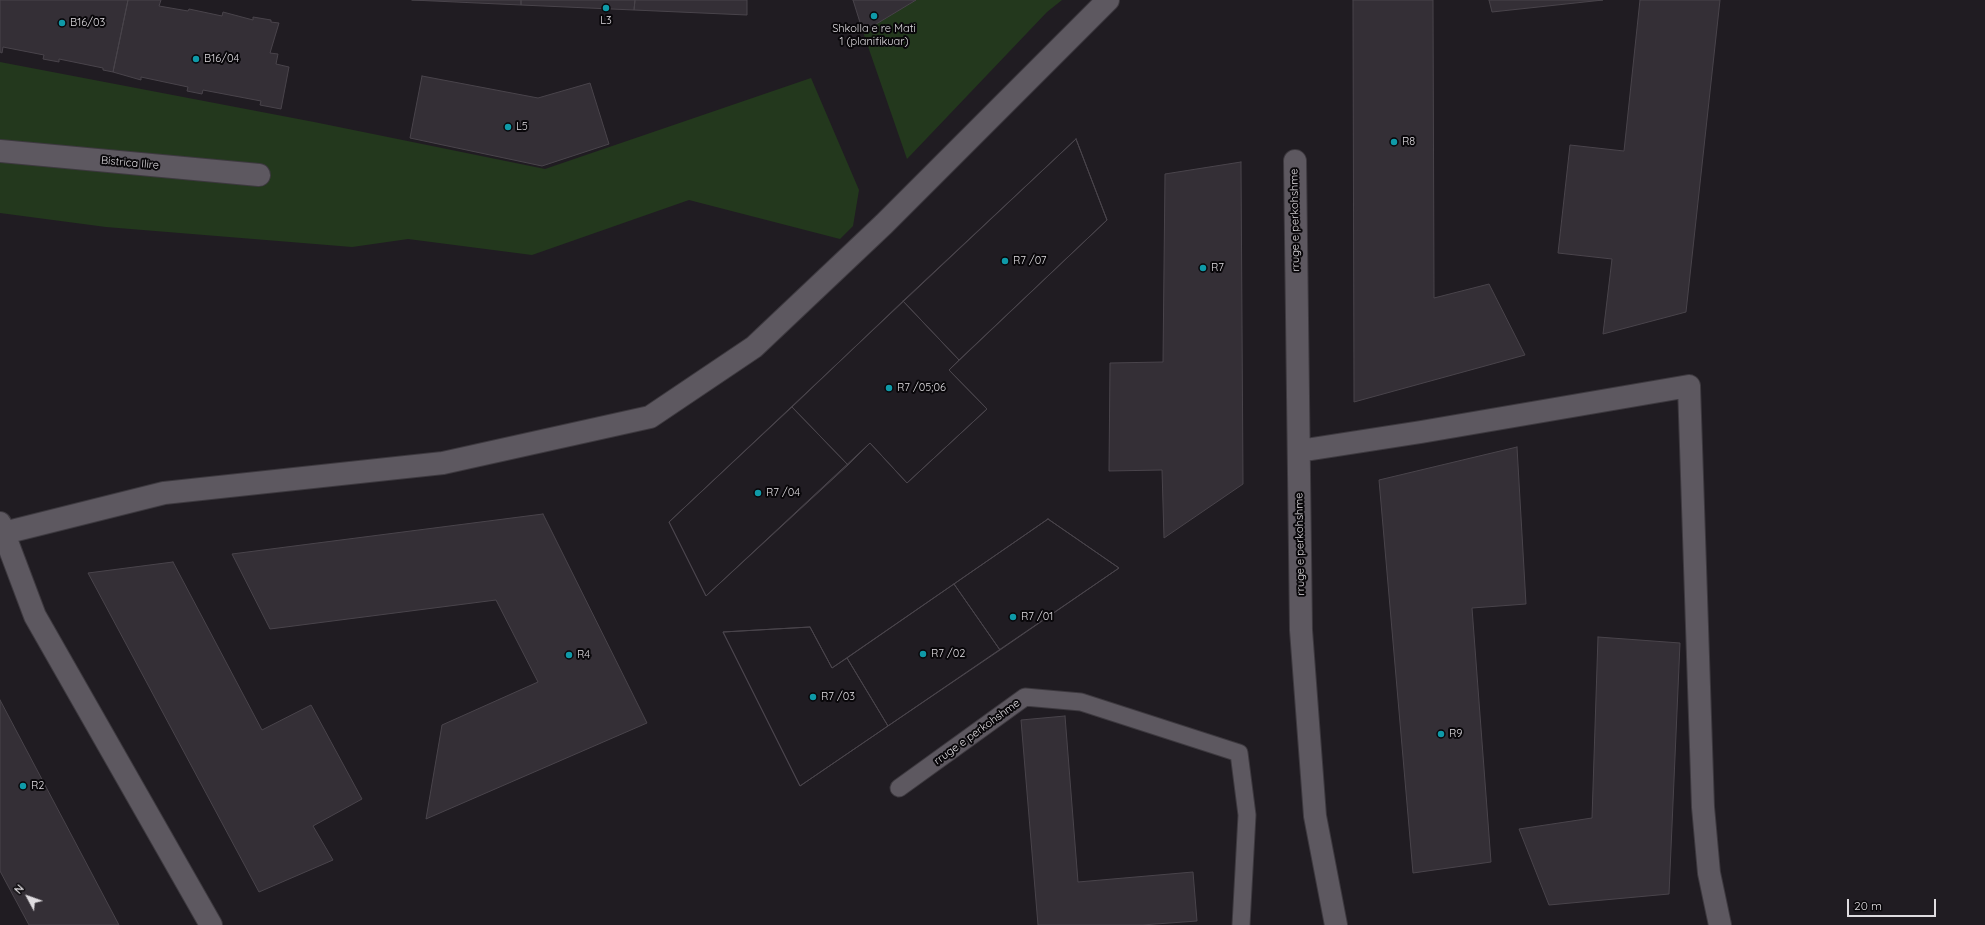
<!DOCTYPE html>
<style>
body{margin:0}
#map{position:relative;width:1985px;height:925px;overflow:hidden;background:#201c22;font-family:Quicksand,sans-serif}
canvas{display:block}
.north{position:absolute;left:8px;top:877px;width:40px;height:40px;-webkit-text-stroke:3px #09070a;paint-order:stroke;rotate:311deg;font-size:11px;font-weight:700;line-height:16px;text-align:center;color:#dfdce0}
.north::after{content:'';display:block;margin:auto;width:14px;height:18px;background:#dfdce0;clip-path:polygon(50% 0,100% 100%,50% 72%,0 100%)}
.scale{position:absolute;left:1847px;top:899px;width:89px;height:18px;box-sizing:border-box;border:2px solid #dfdce0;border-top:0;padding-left:5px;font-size:12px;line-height:14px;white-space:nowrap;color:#dfdce0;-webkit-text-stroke:3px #09070a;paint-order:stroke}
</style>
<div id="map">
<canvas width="1985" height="925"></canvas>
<div class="north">N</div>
<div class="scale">20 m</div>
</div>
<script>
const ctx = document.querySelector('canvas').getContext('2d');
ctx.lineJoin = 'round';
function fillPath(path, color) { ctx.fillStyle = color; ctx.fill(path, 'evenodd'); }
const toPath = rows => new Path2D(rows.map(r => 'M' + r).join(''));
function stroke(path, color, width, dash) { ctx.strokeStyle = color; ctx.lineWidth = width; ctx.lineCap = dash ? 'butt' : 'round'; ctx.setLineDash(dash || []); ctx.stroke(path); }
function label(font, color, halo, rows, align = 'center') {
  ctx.font = font + ' Quicksand,sans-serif'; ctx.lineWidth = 4; ctx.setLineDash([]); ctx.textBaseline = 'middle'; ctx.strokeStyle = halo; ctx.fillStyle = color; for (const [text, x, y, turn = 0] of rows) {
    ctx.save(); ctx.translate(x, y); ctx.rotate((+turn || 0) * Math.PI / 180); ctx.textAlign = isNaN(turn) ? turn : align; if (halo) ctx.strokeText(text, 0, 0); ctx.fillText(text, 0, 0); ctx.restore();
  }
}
fillPath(toPath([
 [916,0,1062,0,1047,12,907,159,863,32],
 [0,62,314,122,545,169,811,78,859,190,853,226,840,239,689,200,532,255,408,239,352,247,106,227,0,213]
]), '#23381d');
const building = toPath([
 [0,0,128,0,113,72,103,70,103,68,59,59,59,62,43,59,44,55,3,47,2,53,0,52,0,0],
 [128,0,161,0,159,6,188,11,189,9,222,16,223,12,253,20,253,17,271,20,271,22,279,23,270,53,278,54,276,64,289,67,281,109,260,105,261,101,203,90,202,94,187,91,188,87,141,77,141,80,113,72,128,0],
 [412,0,521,0,521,5,412,0],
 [521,0,635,0,634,10,521,5,521,0],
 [635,0,747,0,747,15,634,10,635,0],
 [853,0,916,0,863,32,853,0],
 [1353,0,1433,0,1434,298,1489,284,1525,355,1354,402,1353,0],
 [1489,0,1603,0,1492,12,1489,0],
 [1640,0,1720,0,1686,312,1603,334,1612,259,1558,253,1570,145,1624,151,1640,0],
 [422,76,538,98,590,83,609,144,542,166,410,138,422,76],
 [1076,139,1107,220,949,370,987,409,907,483,870,443,706,596,669,522,1076,139],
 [1076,139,1107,220,959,360,903,301,1076,139],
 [1241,162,1243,484,1164,538,1162,470,1109,471,1110,363,1163,362,1165,174,1241,162],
 [903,301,959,360,949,370,987,409,907,483,870,443,848,465,792,407,903,301],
 [792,407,848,465,706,596,669,522,792,407],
 [1517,447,1526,604,1472,608,1491,862,1413,873,1379,480,1517,447],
 [543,514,647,723,426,819,442,725,538,682,496,600,270,629,232,554,543,514],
 [1048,519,1119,568,800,786,723,632,810,627,832,668,1048,519],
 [1048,519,1119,568,1000,650,954,584,1048,519],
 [173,562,262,730,311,705,362,799,313,826,333,860,259,892,88,573,173,562],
 [954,584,1000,650,888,726,847,658,954,584],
 [810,627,832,668,847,658,888,726,800,786,723,632,810,627],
 [1598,637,1680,643,1669,894,1549,905,1519,829,1592,818,1598,637],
 [0,700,119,925,29,925,0,871,0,700],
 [1065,716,1078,882,1193,872,1197,921,1142,925,1038,925,1021,720,1065,716]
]);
fillPath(building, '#342f36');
stroke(building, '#49444b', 1);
const lane = toPath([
 [899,788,1025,697,1081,702,1239,753,1247,815,1241,925]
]);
const street = toPath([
 [0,151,259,175],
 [1295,161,1301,630,1315,816,1336,925],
 [1299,451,1421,432,1689,386,1703,807,1709,873,1720,925],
 [0,523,35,616,211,925],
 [4,533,164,493,443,463,650,417,754,347,884,224,1108,0]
]);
stroke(lane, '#3d393f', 19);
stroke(street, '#3d393f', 24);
stroke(lane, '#5d5860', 17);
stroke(street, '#5d5860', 22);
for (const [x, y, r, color] of [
 [606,8,4,"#0f9aa8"],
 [874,16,4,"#0f9aa8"],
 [62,23,4,"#0f9aa8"],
 [196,59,4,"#0f9aa8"],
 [508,127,4,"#0f9aa8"],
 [1394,142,4,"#0f9aa8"],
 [1005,261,4,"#0f9aa8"],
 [1203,268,4,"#0f9aa8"],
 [889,388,4,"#0f9aa8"],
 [758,493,4,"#0f9aa8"],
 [1013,617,4,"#0f9aa8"],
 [923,654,4,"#0f9aa8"],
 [569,655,4,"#0f9aa8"],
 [813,697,4,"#0f9aa8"],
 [1441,734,4,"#0f9aa8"],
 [23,786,4,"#0f9aa8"]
]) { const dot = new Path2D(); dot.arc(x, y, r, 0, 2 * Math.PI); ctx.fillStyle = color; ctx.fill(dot); stroke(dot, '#09070a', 1.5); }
label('11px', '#dfdce0', '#09070a', [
 ["L3",606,21,"center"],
 ["B16/03",70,23],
 ["Shkolla e re Mati",874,29,"center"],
 ["1 (planifikuar)",874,42,"center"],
 ["B16/04",204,59],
 ["L5",516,127],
 ["R8",1402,142],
 ["R7 /07",1013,261],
 ["R7",1211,268],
 ["R7 /05;06",897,388],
 ["R7 /04",766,493],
 ["R7 /01",1021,617],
 ["R7 /02",931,654],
 ["R4",577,655],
 ["R7 /03",821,697],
 ["R9",1449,734],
 ["R2",31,786]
], 'left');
label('11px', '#dfdce0', '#09070a', [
 ["Bistrica Ilire",130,163,5],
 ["rruge e perkohshme",1295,220,-91],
 ["rruge e perkohshme",1300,544,-91],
 ["rruge e perkohshme",977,732,-36]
]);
</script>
